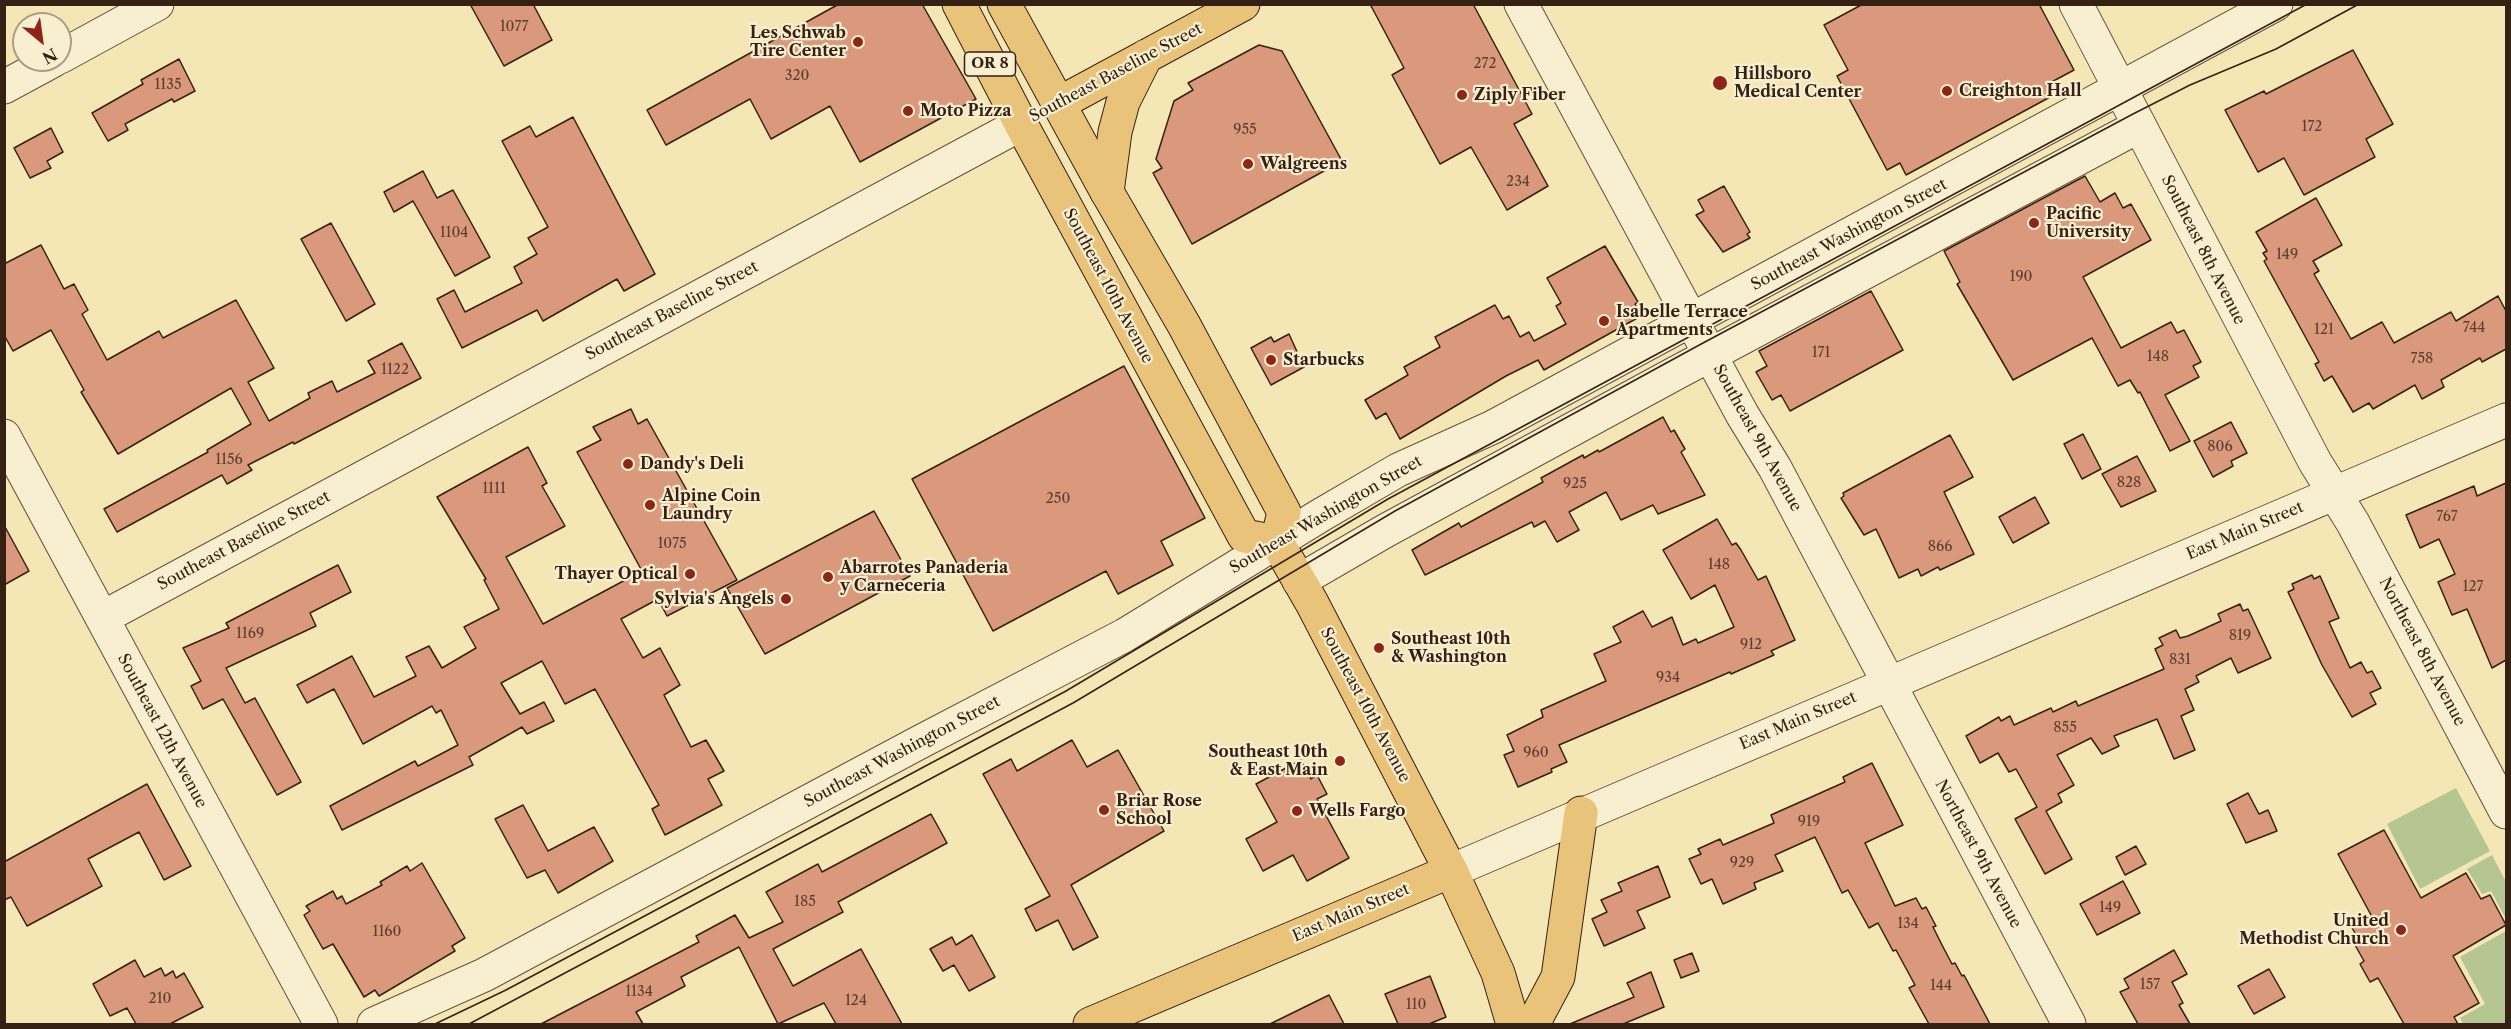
<!DOCTYPE html>
<style>
body{margin:0}
#map{position:relative;width:2511px;height:1029px;overflow:hidden;background:#f5e6b6;font-family:"Libre Caslon Text",serif}
canvas{display:block}
.frame{position:absolute;inset:0;border:6px solid #352113;pointer-events:none}
.north{position:absolute;left:12px;top:12px;width:60px;height:60px;box-sizing:border-box;background:#f8efd0;border:2px solid #aa9d84;border-radius:50%;rotate:151deg;font-size:16px;font-weight:700;line-height:24px;text-align:center;color:#352113}
.north::after{content:'';display:block;margin:auto;width:21px;height:27px;background:#8f2418;clip-path:polygon(50% 0,100% 100%,50% 72%,0 100%)}
</style>
<div id="map">
<canvas width="2511" height="1029"></canvas>
<div class="frame"></div>
<div class="north">N</div>
</div>
<script>
const ctx = document.querySelector('canvas').getContext('2d');
ctx.lineJoin = 'round';
function fillPath(path, color) { ctx.fillStyle = color; ctx.fill(path, 'evenodd'); }
const toPath = rows => new Path2D(rows.map(r => 'M' + r).join(''));
function stroke(path, color, width, dash) { ctx.strokeStyle = color; ctx.lineWidth = width; ctx.lineCap = dash ? 'butt' : 'round'; ctx.setLineDash(dash || []); ctx.stroke(path); }
function label(font, color, halo, rows, align = 'center') {
  ctx.font = font + ' "Libre Caslon Text",serif'; ctx.lineWidth = 4.5; ctx.setLineDash([]); ctx.textBaseline = 'middle'; ctx.strokeStyle = halo; ctx.fillStyle = color; for (const [text, x, y, turn = 0] of rows) {
    ctx.save(); ctx.translate(x, y); ctx.rotate((+turn || 0) * Math.PI / 180); ctx.textAlign = isNaN(turn) ? turn : align; if (halo) ctx.strokeText(text, 0, 0); ctx.fillText(text, 0, 0); ctx.restore();
  }
}
fillPath(toPath([
 [2456,788,2490,851,2420,889,2387,824],
 [2492,855,2506,882,2506,919,2491,891,2482,894,2467,869],
 [2506,931,2506,1024,2463,1024,2460,1018,2485,1004,2460,957]
]), '#b5c693');
const building = toPath([
 [470,4,533,4,552,40,504,66,470,4],
 [839,4,922,4,976,99,860,162,830,106,771,139,750,99,666,145,647,110,839,4],
 [1370,4,1473,4,1532,114,1514,124,1548,186,1507,210,1471,147,1440,164,1392,75,1404,68,1370,4],
 [1863,4,2039,4,2074,70,2046,85,2052,96,1906,175,1900,163,1887,170,1837,76,1848,70,1824,25,1863,4],
 [1259,45,1282,51,1342,161,1192,244,1153,173,1162,168,1156,159,1174,101,1193,90,1188,83,1259,45],
 [2353,50,2393,124,2366,139,2375,157,2304,195,2284,158,2258,172,2225,110,2264,91,2266,94,2353,50],
 [179,59,195,91,174,102,172,99,125,124,128,130,108,141,92,113,143,84,141,80,179,59],
 [573,117,655,274,624,291,617,279,543,321,537,310,462,348,437,299,454,290,465,312,522,283,514,267,537,254,528,238,548,227,502,141,530,126,536,137,573,117],
 [51,128,63,152,47,161,51,168,30,178,14,148,51,128],
 [423,171,437,198,453,190,490,257,455,276,413,201,394,212,384,192,423,171],
 [2085,176,2100,202,2115,193,2123,208,2131,204,2151,240,2083,277,2121,348,2171,322,2177,333,2184,330,2201,362,2193,366,2199,377,2165,395,2190,441,2170,451,2140,392,2138,393,2130,380,2118,386,2092,338,2013,380,1957,284,1960,282,1944,251,2085,176],
 [1724,186,1750,232,1747,234,1750,238,1723,252,1696,215,1704,211,1698,200,1724,186],
 [2316,198,2342,245,2313,261,2319,271,2314,274,2351,339,2382,322,2394,343,2451,312,2456,321,2498,296,2506,311,2506,349,2482,362,2480,358,2441,380,2444,387,2422,399,2415,385,2373,409,2369,403,2353,412,2332,376,2324,381,2315,364,2319,362,2264,261,2267,259,2263,253,2267,251,2256,232,2316,198],
 [331,223,375,304,346,321,301,239,331,223],
 [41,245,64,289,74,284,88,310,82,314,107,360,159,331,163,338,236,300,274,368,248,382,269,421,310,398,308,393,332,381,337,392,375,373,368,361,402,343,421,378,294,444,293,442,248,465,252,470,227,484,222,475,117,532,104,509,208,452,207,450,251,424,231,388,118,454,81,392,84,390,51,330,13,351,4,335,4,264,41,245],
 [1605,246,1638,302,1635,304,1641,316,1544,370,1538,360,1506,376,1400,439,1386,413,1376,419,1365,400,1408,375,1404,367,1440,347,1435,337,1495,305,1503,319,1509,316,1520,337,1529,332,1534,341,1566,324,1556,306,1561,303,1547,278,1605,246],
 [1871,291,1903,350,1790,411,1781,395,1772,400,1756,372,1767,366,1759,351,1871,291],
 [1289,334,1304,367,1271,385,1251,348,1271,337,1274,342,1289,334],
 [1124,366,1205,518,1161,541,1173,565,1118,594,1106,571,993,631,912,479,1124,366],
 [631,409,638,424,647,419,737,580,667,616,658,599,621,619,643,658,660,648,680,685,664,695,691,747,706,740,724,771,708,779,722,805,665,835,652,809,659,805,595,689,565,704,542,661,501,683,520,714,544,702,554,721,527,734,522,727,469,757,473,765,342,830,330,806,415,761,418,766,458,745,441,710,436,713,432,706,363,744,334,689,307,703,297,685,352,656,374,697,416,676,406,657,429,646,442,668,476,648,464,627,499,609,484,580,486,579,437,497,528,447,547,483,542,486,565,526,506,557,543,624,642,571,577,452,601,440,593,427,631,409],
 [1663,417,1671,432,1674,430,1685,449,1681,452,1705,495,1658,514,1653,505,1621,520,1606,492,1569,512,1579,530,1557,542,1545,521,1534,527,1532,522,1425,575,1412,550,1459,523,1461,527,1543,482,1541,478,1583,455,1584,458,1598,450,1599,452,1663,417],
 [2231,422,2247,453,2231,461,2233,466,2213,477,2194,441,2231,422],
 [2083,434,2101,469,2082,479,2064,444,2083,434],
 [1950,435,1973,477,1944,492,1974,554,1940,570,1938,567,1921,576,1918,569,1899,578,1876,529,1864,535,1841,498,1844,496,1843,493,1950,435],
 [2137,456,2156,491,2121,507,2102,474,2137,456],
 [2506,483,2506,660,2492,668,2467,609,2452,615,2438,582,2455,574,2439,539,2420,548,2406,515,2474,486,2477,496,2506,483],
 [2035,497,2049,523,2013,543,1999,517,2035,497],
 [874,511,910,576,765,654,727,588,874,511],
 [1717,519,1732,545,1736,543,1741,550,1758,580,1766,576,1795,640,1771,651,1774,655,1731,674,1730,672,1559,745,1567,762,1551,769,1552,772,1518,787,1504,755,1514,751,1507,735,1543,717,1541,710,1606,681,1594,654,1621,642,1613,627,1643,611,1652,627,1672,617,1683,645,1696,639,1698,643,1734,627,1715,585,1691,599,1663,550,1717,519],
 [4,525,29,571,4,585,4,525],
 [338,565,351,592,310,613,316,626,226,668,245,703,255,698,301,782,277,795,223,699,203,709,191,686,201,681,183,648,229,628,226,623,338,565],
 [2312,575,2314,579,2320,576,2339,618,2329,622,2350,668,2361,662,2367,673,2372,671,2381,688,2370,693,2376,704,2352,717,2322,665,2288,592,2294,589,2292,584,2312,575],
 [2240,604,2243,611,2248,609,2271,658,2238,673,2231,658,2196,676,2199,682,2185,689,2194,710,2181,716,2195,750,2174,759,2157,719,2114,736,2119,746,2102,754,2091,738,2057,755,2074,785,2058,794,2062,802,2046,811,2072,859,2045,874,2015,819,2037,807,2016,769,2009,772,1998,753,1980,763,1966,736,1999,717,2001,721,2010,716,2014,725,2051,708,2053,712,2076,701,2078,706,2164,669,2155,649,2163,645,2159,638,2176,630,2180,638,2188,636,2221,621,2218,614,2240,604],
 [1072,740,1087,767,1118,750,1164,831,1071,885,1098,937,1073,950,1058,920,1036,931,1025,909,1050,896,983,774,1011,759,1017,771,1072,740],
 [1301,760,1311,779,1317,775,1327,794,1317,799,1349,858,1307,881,1293,855,1263,871,1246,839,1277,822,1256,784,1301,760],
 [1872,763,1903,825,1865,843,1895,906,1916,898,1922,909,1926,907,1936,926,1933,927,1942,945,1952,964,1955,963,1962,976,1964,975,1990,1024,1929,1024,1909,988,1915,985,1896,950,1893,951,1878,923,1869,928,1848,890,1842,893,1815,837,1775,855,1783,871,1754,883,1756,889,1723,904,1712,879,1701,884,1689,859,1701,854,1698,849,1720,839,1723,845,1774,823,1771,815,1845,782,1843,777,1872,763],
 [147,784,191,866,164,880,139,832,88,859,102,886,27,926,11,897,4,900,4,862,147,784],
 [2248,793,2259,814,2268,810,2277,831,2246,843,2227,804,2248,793],
 [523,805,548,851,594,827,613,861,558,893,545,870,527,878,495,819,523,805],
 [931,814,947,843,838,902,843,912,773,949,793,986,861,949,902,1024,836,1024,824,1003,778,1024,739,947,681,977,685,986,636,1012,643,1024,541,1024,699,942,696,936,735,915,749,938,783,922,766,892,818,864,822,872,931,814],
 [2384,830,2421,898,2466,873,2481,899,2490,895,2506,925,2453,956,2479,1003,2454,1017,2458,1024,2404,1024,2378,978,2370,982,2360,964,2364,961,2350,936,2355,933,2351,926,2371,915,2338,854,2384,830],
 [2136,846,2146,864,2125,875,2116,857,2136,846],
 [422,863,465,938,452,946,455,951,379,996,375,990,364,997,333,944,323,949,304,915,310,911,306,906,333,891,337,899,342,896,346,904,382,885,380,882,407,866,410,871,422,863],
 [1658,866,1670,897,1637,911,1645,928,1604,946,1592,919,1607,912,1601,900,1622,891,1618,883,1658,866],
 [2123,881,2140,913,2097,935,2080,904,2123,881],
 [972,935,995,977,969,991,954,965,943,971,930,949,952,937,956,945,972,935],
 [2174,950,2187,974,2172,982,2183,1003,2179,1005,2190,1024,2138,1024,2120,992,2129,988,2124,979,2174,950],
 [1692,953,1699,971,1681,978,1674,960,1692,953],
 [135,960,144,977,161,968,165,976,173,971,176,978,184,973,203,1007,170,1024,136,1024,127,1008,110,1016,93,984,135,960],
 [2269,969,2285,997,2254,1014,2238,986,2269,969],
 [1651,972,1664,1007,1623,1024,1570,1024,1634,997,1627,983,1651,972],
 [1430,976,1446,1017,1429,1024,1398,1024,1385,994,1430,976],
 [1329,995,1344,1024,1270,1024,1329,995]
]);
fillPath(building, '#da997d');
stroke(building, '#352113', 1.5);
const minor = toPath([
 [1521,4,1742,414,1775,468,2069,1024],
 [2076,4,2315,462,2353,523,2506,812],
 [60,57,157,4],
 [4,87,54,60],
 [4,436,321,1024],
 [1299,581,1385,531,1676,373,2139,126],
 [102,618,1021,124],
 [1451,871,2506,420],
 [374,1024,484,975,920,742,1125,635,1321,515,1398,470,1493,427,2276,4]
]);
const major = toPath([
 [1004,4,1107,192],
 [1090,1024,1451,871]
]);
const highway = toPath([
 [959,4,1021,124,1244,536,1277,542],
 [1146,56,1123,102,1115,132,1107,192,1184,325,1284,512,1277,542,1312,603,1451,871,1498,973,1513,1024],
 [1058,104,1243,4],
 [1533,1024,1558,977,1581,813]
]);
stroke(minor, '#65523c', 35);
stroke(major, '#352113', 35);
stroke(highway, '#352113', 35);
stroke(minor, '#f8efd0', 33);
stroke(major, '#eac37b', 33);
stroke(highway, '#eac37b', 33);
stroke(toPath([
 [435,1024,506,990,1066,691,1388,499,2307,4],
 [469,1024,1073,703,1395,511,1703,343,2133,114,2190,85,2276,49,2359,4]
]), '#352113', 1.5);
for (const [x, y, r, color] of [
 [858,42,6,"#8f2418"],
 [1720,83,8,"#8f2418"],
 [1947,91,6,"#8f2418"],
 [1462,95,6,"#8f2418"],
 [908,111,6,"#8f2418"],
 [1248,164,6,"#8f2418"],
 [2034,223,6,"#8f2418"],
 [1604,321,6,"#8f2418"],
 [1271,360,6,"#8f2418"],
 [628,464,6,"#8f2418"],
 [650,505,6,"#8f2418"],
 [690,574,6,"#8f2418"],
 [828,577,6,"#8f2418"],
 [786,599,6,"#8f2418"],
 [1379,648,6,"#8f2418"],
 [1340,761,6,"#8f2418"],
 [1104,810,6,"#8f2418"],
 [1297,811,6,"#8f2418"],
 [2401,930,6,"#8f2418"]
]) { const dot = new Path2D(); dot.arc(x, y, r, 0, 2 * Math.PI); ctx.fillStyle = color; ctx.fill(dot); stroke(dot, '#f8efd0', 2); }
label('14px', '#5e3f2e', null, [
 ["1077",514,27],
 ["272",1485,64],
 ["320",797,76],
 ["1135",168,85],
 ["172",2312,127],
 ["955",1245,130],
 ["234",1518,182],
 ["1104",454,233],
 ["149",2287,255],
 ["190",2021,277],
 ["744",2474,328],
 ["121",2324,330],
 ["171",1821,353],
 ["148",2158,357],
 ["758",2422,359],
 ["1122",395,370],
 ["806",2220,447],
 ["1156",229,460],
 ["828",2129,483],
 ["925",1575,484],
 ["1111",494,489],
 ["250",1058,499],
 ["767",2447,517],
 ["1075",672,544],
 ["866",1940,547],
 ["148",1719,565],
 ["127",2473,587],
 ["1169",250,634],
 ["819",2240,636],
 ["912",1751,645],
 ["831",2180,660],
 ["934",1668,678],
 ["855",2065,728],
 ["960",1536,753],
 ["919",1809,822],
 ["929",1742,863],
 ["185",805,902],
 ["149",2110,908],
 ["134",1908,924],
 ["1160",387,932],
 ["157",2150,985],
 ["144",1941,986],
 ["1134",639,992],
 ["210",160,999],
 ["124",856,1001],
 ["110",1416,1005]
]);
for (const [x, y, w] of [
 [990,64,51]
]) { const box = new Path2D(); box.roundRect(x - w / 2, y - 12, w, 24, 4.5); ctx.fillStyle = '#f8efd0'; ctx.fill(box); stroke(box, '#352113', 1.5); }
label('bold 15px', '#352113', null, [
 ["OR 8",990,64]
]);
label('bold 16px', '#352113', '#f8efd0', [
 ["Les Schwab",846,33,"right"],
 ["Tire Center",846,51,"right"],
 ["Hillsboro",1734,74],
 ["Medical Center",1734,92],
 ["Creighton Hall",1959,91],
 ["Ziply Fiber",1474,95],
 ["Moto Pizza",920,111],
 ["Walgreens",1260,164],
 ["Pacific",2046,214],
 ["University",2046,232],
 ["Isabelle Terrace",1616,312],
 ["Apartments",1616,330],
 ["Starbucks",1283,360],
 ["Dandy's Deli",640,464],
 ["Alpine Coin",662,496],
 ["Laundry",662,514],
 ["Abarrotes Panaderia",840,568],
 ["y Carneceria",840,586],
 ["Thayer Optical",678,574,"right"],
 ["Sylvia's Angels",774,599,"right"],
 ["Southeast 10th",1391,639],
 ["& Washington",1391,657],
 ["Southeast 10th",1328,752,"right"],
 ["& East Main",1328,770,"right"],
 ["Briar Rose",1116,801],
 ["School",1116,819],
 ["Wells Fargo",1309,811],
 ["United",2389,921,"right"],
 ["Methodist Church",2389,939,"right"]
], 'left');
label('16px', '#352113', '#f8efd0', [
 ["Southeast Baseline Street",1116,73,-28],
 ["Southeast Washington Street",1849,235,-28],
 ["Southeast 8th Avenue",2203,250,63],
 ["Southeast 10th Avenue",1108,286,62],
 ["Southeast Baseline Street",672,311,-28],
 ["Southeast 9th Avenue",1757,438,61],
 ["Southeast Washington Street",1326,515,-30],
 ["East Main Street",2245,531,-23],
 ["Southeast Baseline Street",244,541,-28],
 ["Northeast 8th Avenue",2422,652,62],
 ["Southeast 10th Avenue",1365,705,62],
 ["East Main Street",1798,721,-23],
 ["Southeast 12th Avenue",162,731,62],
 ["Southeast Washington Street",902,752,-28],
 ["Northeast 9th Avenue",1978,854,62],
 ["East Main Street",1351,913,-23]
]);
</script>
